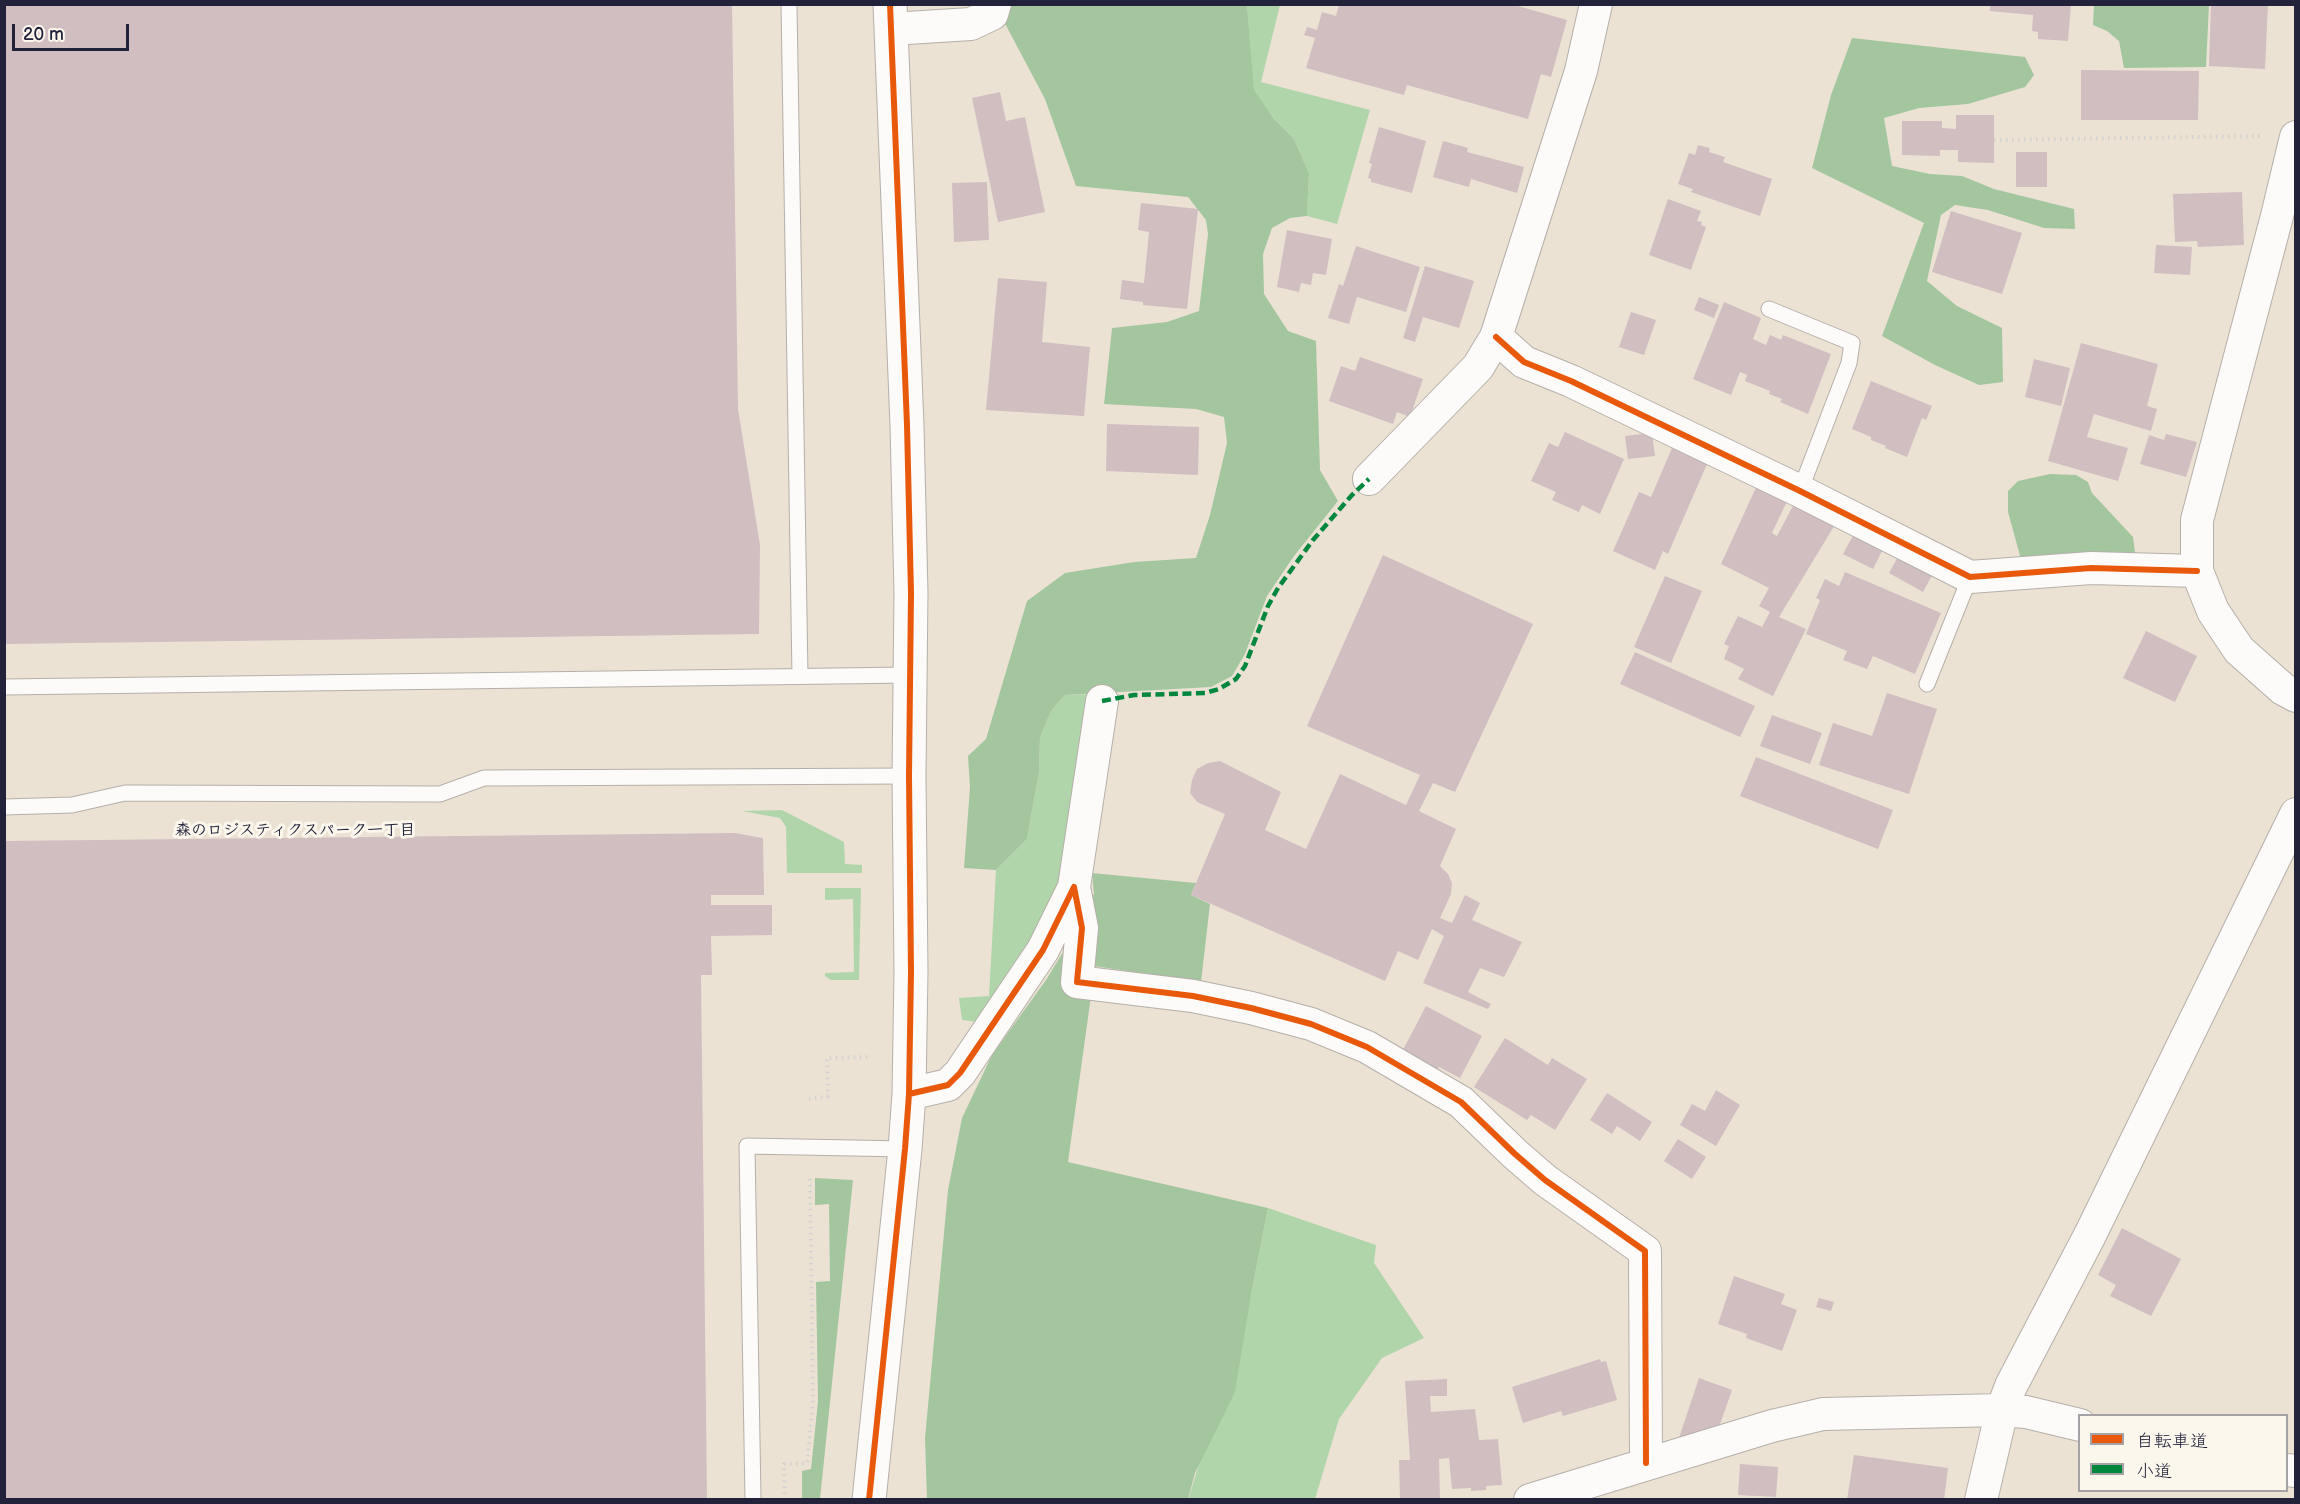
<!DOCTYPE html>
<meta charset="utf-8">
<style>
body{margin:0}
#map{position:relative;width:2300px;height:1504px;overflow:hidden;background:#ebe2d4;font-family:"Balsamiq Sans","Klee One",sans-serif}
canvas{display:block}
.frame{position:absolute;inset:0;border:6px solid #22223b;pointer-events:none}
.legend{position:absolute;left:2078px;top:1414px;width:210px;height:78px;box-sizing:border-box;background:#fbf7ec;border:2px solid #a4a2a5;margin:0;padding:8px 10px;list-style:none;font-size:18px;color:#22223b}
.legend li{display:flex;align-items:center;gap:12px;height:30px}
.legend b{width:30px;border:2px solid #a4a2a5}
.scale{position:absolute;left:12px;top:24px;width:117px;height:27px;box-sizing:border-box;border:3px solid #22223b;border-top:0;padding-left:8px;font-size:18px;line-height:21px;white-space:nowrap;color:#22223b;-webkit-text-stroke:4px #fbf7ec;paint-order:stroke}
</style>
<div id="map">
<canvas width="2300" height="1504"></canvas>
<div class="frame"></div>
<ul class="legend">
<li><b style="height:8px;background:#e8590c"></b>自転車道</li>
<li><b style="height:8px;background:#00873e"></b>小道</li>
</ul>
<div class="scale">20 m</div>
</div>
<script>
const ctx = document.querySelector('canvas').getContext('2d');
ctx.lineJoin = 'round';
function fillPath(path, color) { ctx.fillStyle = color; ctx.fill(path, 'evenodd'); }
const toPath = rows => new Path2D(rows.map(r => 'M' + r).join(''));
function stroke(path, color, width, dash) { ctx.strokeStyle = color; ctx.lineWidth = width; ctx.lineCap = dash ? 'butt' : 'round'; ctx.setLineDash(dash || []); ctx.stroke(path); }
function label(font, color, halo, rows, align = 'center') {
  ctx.font = font + ' "Balsamiq Sans","Klee One",sans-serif'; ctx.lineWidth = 6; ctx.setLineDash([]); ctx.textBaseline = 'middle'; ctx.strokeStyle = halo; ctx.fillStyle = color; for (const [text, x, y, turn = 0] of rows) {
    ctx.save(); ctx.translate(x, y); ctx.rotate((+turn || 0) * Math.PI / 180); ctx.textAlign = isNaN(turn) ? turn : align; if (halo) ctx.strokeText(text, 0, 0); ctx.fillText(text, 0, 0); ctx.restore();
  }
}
fillPath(toPath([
 [1247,5,1280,5,1261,82,1370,110,1337,224,1307,216,1309,173,1294,139,1274,119,1253,90],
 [1090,694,1062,856,1059,884,1041,928,979,1022,962,1020,959,998,989,996,996,870,1027,839,1039,772,1040,737,1051,711,1065,695],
 [782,810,844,842,845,864,862,865,862,873,787,873,786,827,780,818,742,811],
 [825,888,861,888,859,980,831,980,825,976,825,973,854,972,853,899,825,900],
 [1268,1208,1376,1245,1374,1263,1424,1338,1382,1358,1339,1419,1315,1499,1188,1500,1251,1295]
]), '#b1d5aa');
fillPath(toPath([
 [1006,4,1247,5,1254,90,1274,119,1294,139,1309,173,1307,216,1290,218,1272,228,1263,254,1264,294,1288,331,1316,341,1320,470,1338,501,1294,556,1267,596,1245,654,1232,676,1211,687,1065,695,1051,711,1040,737,1039,772,1027,839,996,870,964,868,970,787,968,756,986,739,1027,601,1065,573,1134,562,1196,558,1210,515,1227,443,1224,417,1196,409,1104,404,1112,328,1167,322,1199,311,1208,234,1206,220,1188,197,1076,186,1045,99,1001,16],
 [2094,5,2209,5,2206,67,2124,68,2119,41,2107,31,2093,25],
 [1852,38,2025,57,2034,75,2025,87,1968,104,1919,108,1884,118,1892,166,1930,174,1962,176,1994,189,2074,209,2075,229,2044,228,1988,210,1955,205,1941,215,1927,281,1957,306,2002,328,2003,382,1979,385,1935,365,1882,336,1924,223,1812,168,1831,95],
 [2050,474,2076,475,2088,482,2092,493,2133,537,2136,561,2022,563,2008,512,2008,491,2018,481],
 [1092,873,1196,883,1191,895,1210,904,1201,982,1087,965,1090,903,1094,894],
 [1074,934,1091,996,1068,1162,1268,1208,1251,1295,1235,1392,1195,1473,1188,1499,927,1500,925,1438,948,1190,962,1118,992,1055,1046,980],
 [815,1178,853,1180,820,1499,802,1500,802,1471,811,1469,818,1401,816,1282,830,1281,829,1204,815,1205]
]), '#a4c69f');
fillPath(toPath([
 [4,4,732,4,738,409,760,545,759,634,4,644],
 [1339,4,1511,4,1567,20,1551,77,1541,74,1528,119,1407,85,1404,95,1306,68,1315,38,1304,35,1307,27,1317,30,1322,12,1336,16],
 [1990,4,2071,4,2068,41,2038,39,2038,32,2032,31,2033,15,1990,11],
 [2211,4,2268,4,2265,69,2209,66],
 [2081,70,2199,71,2198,120,2081,120],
 [1000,92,1006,121,1025,117,1045,212,998,222,972,98],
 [1956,115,1994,115,1994,163,1958,162,1958,150,1940,150,1940,156,1902,155,1902,121,1942,121,1942,128,1956,129],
 [1379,127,1426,141,1412,193,1371,182,1371,179,1368,178,1372,164,1369,163],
 [1443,141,1468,148,1467,152,1524,167,1517,193,1471,179,1469,187,1433,177],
 [1698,145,1710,148,1709,152,1725,157,1723,162,1772,179,1760,216,1691,192,1693,189,1678,184,1689,153,1695,155],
 [2016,152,2047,152,2047,187,2016,187],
 [987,182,989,240,954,242,952,183],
 [2242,192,2244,245,2198,247,2197,241,2175,242,2173,194],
 [1668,199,1701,211,1697,221,1702,222,1701,225,1706,227,1691,270,1649,255],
 [1141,203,1198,209,1187,309,1143,305,1143,302,1120,299,1122,280,1144,283,1149,232,1138,230],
 [1951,211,2022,233,2002,294,1932,272],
 [1287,230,1332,239,1326,275,1313,273,1311,285,1301,283,1299,292,1277,287],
 [2156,245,2192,247,2190,275,2154,273],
 [1356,246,1420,267,1406,312,1357,297,1349,324,1328,318,1339,284,1343,286],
 [1425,266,1474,281,1459,328,1423,317,1415,342,1403,338],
 [998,278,1047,282,1042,342,1090,347,1084,416,986,410],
 [1699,297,1719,305,1714,318,1694,310],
 [1724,302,1761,318,1753,339,1766,345,1770,335,1781,340,1783,335,1831,354,1808,414,1780,402,1782,399,1769,394,1770,391,1745,381,1747,375,1740,372,1731,395,1693,379],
 [1631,312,1656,320,1644,355,1619,347],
 [2081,343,2158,364,2147,406,2157,409,2151,431,2094,414,2087,437,2128,448,2118,481,2048,461],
 [1360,357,1423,379,1410,417,1397,412,1393,424,1329,401,1341,366,1355,371],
 [2034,359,2070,368,2061,406,2025,397],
 [1871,381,1932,406,1926,420,1922,418,1907,457,1885,448,1886,446,1871,440,1871,437,1852,429],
 [1107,424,1199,427,1198,475,1106,471],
 [1565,432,1624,459,1600,514,1582,505,1579,512,1552,500,1556,492,1531,481,1549,443,1558,447],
 [1652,433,1655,456,1628,459,1625,436],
 [2166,434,2197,442,2186,477,2140,464,2149,435,2164,440],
 [1672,448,1707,464,1668,554,1663,551,1655,570,1613,551,1639,492,1651,497],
 [1758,483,1789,497,1772,533,1777,536,1796,500,1836,523,1779,617,1806,629,1773,696,1738,679,1744,669,1724,659,1729,646,1724,644,1738,616,1762,627,1770,612,1759,606,1769,588,1721,564],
 [1857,528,1886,543,1873,569,1843,554],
 [1900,553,1935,570,1923,592,1889,573],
 [1383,555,1533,624,1455,792,1433,783,1419,811,1456,829,1440,866,1448,874,1452,883,1451,894,1440,918,1452,923,1465,895,1480,903,1472,920,1522,942,1504,977,1480,968,1468,992,1491,1004,1488,1009,1423,983,1444,936,1432,929,1418,960,1398,951,1385,981,1191,895,1225,814,1197,802,1190,793,1192,780,1197,769,1208,763,1220,761,1281,792,1265,830,1306,849,1340,774,1406,805,1420,775,1307,726],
 [1845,572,1941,613,1915,674,1873,656,1867,669,1843,660,1847,651,1806,634,1820,600,1816,598,1825,579,1839,586],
 [1665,576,1702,591,1671,663,1634,647],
 [2146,631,2197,656,2175,702,2123,678],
 [1635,652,1755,706,1740,737,1620,684],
 [1887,693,1937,709,1909,794,1819,765,1833,723,1872,736],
 [1772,715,1822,733,1810,764,1760,746],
 [1756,757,1893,810,1878,849,1740,796],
 [735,833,763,838,764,895,711,895,711,905,772,905,772,935,711,936,712,975,701,975,707,1500,4,1500,4,841],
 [1426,1006,1482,1036,1460,1078,1439,1067,1437,1069,1403,1050],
 [1505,1038,1548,1065,1552,1058,1587,1079,1555,1130,1531,1115,1527,1120,1474,1087],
 [1716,1090,1740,1105,1716,1146,1680,1125,1692,1104,1705,1111],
 [1607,1093,1652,1122,1640,1141,1617,1126,1612,1134,1590,1120],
 [1678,1139,1706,1157,1692,1179,1664,1161],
 [2122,1228,2181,1259,2151,1316,2110,1296,2116,1285,2098,1275],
 [1734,1276,1785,1294,1781,1304,1797,1310,1782,1351,1746,1338,1747,1334,1718,1324],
 [1819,1298,1834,1302,1831,1311,1816,1307],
 [1600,1359,1601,1362,1606,1361,1617,1400,1563,1416,1561,1411,1523,1423,1512,1387],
 [1699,1378,1732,1390,1719,1427,1679,1438],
 [1447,1379,1447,1396,1430,1396,1431,1412,1475,1409,1479,1440,1498,1439,1502,1485,1486,1486,1486,1490,1471,1491,1471,1488,1452,1489,1449,1458,1439,1459,1440,1500,1400,1500,1399,1460,1410,1460,1405,1381],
 [1854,1455,1948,1468,1944,1500,1847,1500],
 [1740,1464,1778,1467,1776,1497,1738,1495]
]), '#d0bec1');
const service = toPath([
 [789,4,800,676],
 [1769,309,1852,343,1849,363,1800,491],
 [1927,684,1970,577],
 [4,687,910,675],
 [4,807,72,805,125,793,440,794,484,778,909,776],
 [753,1500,747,1146,905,1149]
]);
const minor = toPath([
 [891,29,971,24,992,14,995,4],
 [2296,137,2277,216,2197,520,2197,571,2213,611,2239,650,2283,689,2296,696],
 [1496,337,1524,362,1571,381,1800,491,1970,577,2091,568,2197,571],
 [1369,479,1478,367,1496,337,1581,71,1596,4],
 [1074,887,1102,701],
 [909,1094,948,1085,960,1073,1043,950,1074,887,1082,928,1077,982,1193,996,1251,1008,1311,1024,1367,1047,1461,1102,1515,1154,1545,1180,1645,1251,1646,1463],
 [2286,1470,2296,1471],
 [1530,1500,1772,1426,1823,1414,2002,1410,2026,1412,2080,1425],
 [1981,1500,2002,1410,2011,1386,2090,1235,2296,814]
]);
const tertiary = toPath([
 [869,1500,905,1149,909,1094,911,972,909,776,911,593,907,425,890,4]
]);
stroke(service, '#b5afa9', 17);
stroke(minor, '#b5afa9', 34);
stroke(tertiary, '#b5afa9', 35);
stroke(toPath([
 [1994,140,2260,136],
 [809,1099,828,1096,827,1058,871,1057],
 [785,1500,784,1464,807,1463,813,1403,810,1178]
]), '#d4d2cf', 4, [1.5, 4.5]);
stroke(service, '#fcfbf9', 15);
stroke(minor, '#fcfbf9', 32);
stroke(tertiary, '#fcfbf9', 33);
stroke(toPath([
 [1102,701,1134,695,1205,693,1219,689,1236,679,1245,666,1268,606,1278,588,1313,540,1352,495,1369,479]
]), '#00873e', 4.5, [9, 4.5]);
stroke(toPath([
 [1496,337,1524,362,1571,381,1800,491,1970,577,2091,568,2197,571],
 [909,1094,948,1085,960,1073,1043,950,1074,887,1082,928,1077,982,1193,996,1251,1008,1311,1024,1367,1047,1461,1102,1515,1154,1545,1180,1645,1251,1646,1463],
 [869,1500,905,1149,909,1094,911,972,909,776,911,593,907,425,890,4]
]), '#e8590c', 6);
label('bold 16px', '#22223b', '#fbf7ec', [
 ["森のロジスティクスパーク一丁目",295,831]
]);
</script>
